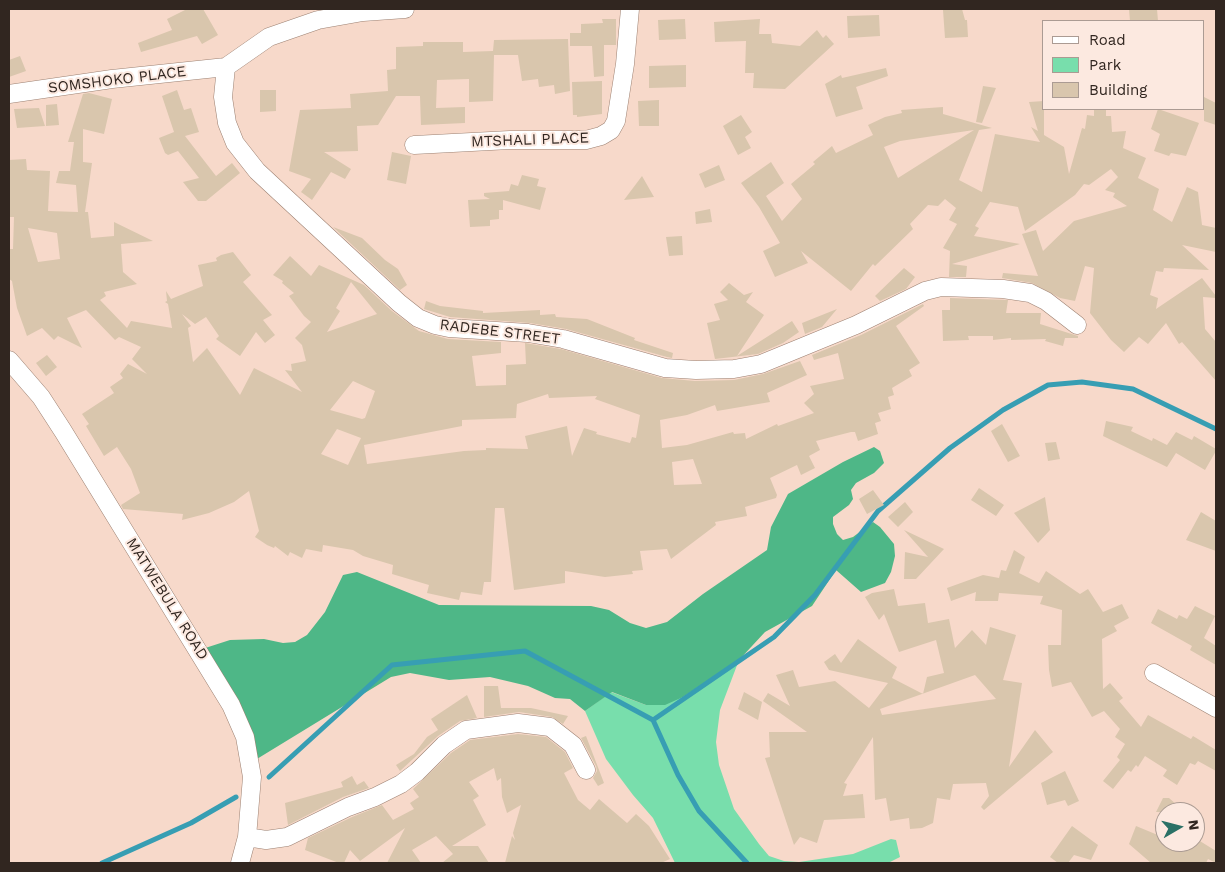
<!DOCTYPE html>
<style>
body{margin:0}
#map{position:relative;width:1225px;height:872px;overflow:hidden;background:#f7d9ca;font-family:"Work Sans",sans-serif}
canvas{display:block}
.frame{position:absolute;inset:0;border:10px solid #312620;pointer-events:none}
.legend{position:absolute;left:1042px;top:20px;width:162px;height:90px;box-sizing:border-box;background:#fce9e0;border:1px solid #ab9b93;margin:0;padding:6px 9px;list-style:none;font-size:15px;color:#312620}
.legend li{display:flex;align-items:center;gap:10px;height:25px}
.legend b{width:25px;border:1px solid #ab9b93}
.north{position:absolute;left:1155px;top:802px;width:50px;height:50px;box-sizing:border-box;background:#fce9e0;border:1px solid #ab9b93;border-radius:50%;rotate:82deg;font-size:14px;font-weight:700;line-height:20px;text-align:center;color:#312620}
.north::after{content:'';display:block;margin:auto;width:18px;height:22px;background:#2b7166;clip-path:polygon(50% 0,100% 100%,50% 72%,0 100%)}
</style>
<div id="map">
<canvas width="1225" height="872"></canvas>
<div class="frame"></div>
<ul class="legend">
<li><b style="height:6px;background:#fff"></b>Road</li>
<li><b style="height:14px;background:#78deac"></b>Park</li>
<li><b style="height:14px;background:#d9c6ad"></b>Building</li>
</ul>
<div class="north">N</div>
</div>
<script>
const ctx = document.querySelector('canvas').getContext('2d');
ctx.lineJoin = 'round';
function fillPath(path, color) { ctx.fillStyle = color; ctx.fill(path, 'evenodd'); }
const toPath = rows => new Path2D(rows.map(r => 'M' + r).join(''));
function stroke(path, color, width, dash) { ctx.strokeStyle = color; ctx.lineWidth = width; ctx.lineCap = dash ? 'butt' : 'round'; ctx.setLineDash(dash || []); ctx.stroke(path); }
function label(font, color, halo, rows, align = 'center') {
  ctx.font = font + ' "Work Sans",sans-serif'; ctx.lineWidth = 4; ctx.setLineDash([]); ctx.textBaseline = 'middle'; ctx.strokeStyle = halo; ctx.fillStyle = color; for (const [text, x, y, turn = 0] of rows) {
    ctx.save(); ctx.translate(x, y); ctx.rotate((+turn || 0) * Math.PI / 180); ctx.textAlign = isNaN(turn) ? turn : align; if (halo) ctx.strokeText(text, 0, 0); ctx.fillText(text, 0, 0); ctx.restore();
  }
}
fillPath(toPath([
 [739,660,720,710,716,742,719,765,734,809,759,844,769,856,784,861,799,862,853,854,891,839,896,840,900,857,888,863,675,863,653,818,633,795,606,759,585,711,611,692,646,705,683,697]
]), '#78deac');
fillPath(toPath([
 [874,447,880,451,884,463,874,473,856,483,851,490,853,499,849,505,833,517,833,524,837,534,843,540,853,537,873,522,880,527,894,544,895,556,891,572,885,583,861,592,836,570,812,606,765,632,739,660,683,697,665,705,646,705,612,692,585,711,570,699,555,698,528,686,490,677,449,680,410,673,391,677,252,762,199,650,230,640,264,639,283,643,295,642,307,635,325,612,343,575,357,572,439,605,591,606,609,610,630,623,646,628,667,622,703,594,767,550,771,527,788,494,843,462]
]), '#4eb787');
stroke(toPath([
 [653,720,678,775,699,811,747,863],
 [269,777,392,665,525,651,653,720,774,637,815,595,878,511,950,448,1003,410,1048,385,1082,382,1133,389,1216,429],
 [102,863,191,823,236,797]
]), '#379eb3', 5);
fillPath(toPath([
 [187,9,203,9,218,35,202,44,197,36,141,52,138,43,172,30,167,19],
 [962,9,965,20,967,20,968,37,945,38,943,10],
 [1129,9,1157,9,1158,21,1130,21],
 [879,15,880,36,848,38,847,16],
 [602,19,616,19,616,45,604,45,604,76,594,77,592,46,570,46,570,33,581,33,581,24,603,23],
 [685,19,686,39,659,40,658,20],
 [760,19,759,34,771,34,772,43,800,46,817,30,823,38,826,35,834,44,785,89,753,88,754,73,745,73,746,41,715,42,714,22],
 [568,39,570,91,555,94,554,85,539,87,538,79,522,81,518,55,494,55,493,101,469,102,469,79,437,80,436,108,465,107,465,123,421,125,420,96,396,96,378,125,357,126,358,151,324,152,351,169,345,179,331,172,312,200,301,192,311,179,289,171,300,110,351,108,350,94,388,91,387,70,396,69,396,47,423,46,423,42,463,42,463,52,493,51,494,40],
 [20,56,26,71,9,77,9,60],
 [686,65,686,87,649,88,649,66],
 [886,68,888,76,856,87,863,109,836,117,825,84,841,75,842,78],
 [602,81,602,114,577,117,577,115,573,115,572,82],
 [983,86,996,88,982,123,976,122],
 [177,90,184,110,191,108,199,132,185,136,216,176,232,163,240,173,206,201,198,201,183,182,199,178,178,151,168,155,165,153,159,138,174,132,162,96],
 [260,90,276,90,276,111,260,112],
 [89,93,112,99,104,134,83,129,83,162,92,163,85,212,88,212,91,238,114,236,114,222,153,241,121,244,123,272,137,284,104,292,106,296,100,300,127,328,131,321,172,328,168,304,165,302,167,301,166,291,171,299,203,286,198,265,217,261,216,258,221,255,233,252,251,275,243,282,272,315,263,320,275,335,265,343,256,332,240,356,216,339,219,336,206,317,195,324,182,314,191,326,188,328,193,362,207,348,240,395,254,368,302,392,285,370,292,371,291,364,306,361,302,345,295,338,311,322,304,316,289,296,294,293,282,283,283,281,273,275,290,256,311,276,319,265,364,285,392,311,419,331,448,339,501,342,501,353,472,356,476,386,506,385,506,365,526,364,525,343,561,349,662,378,695,381,734,380,763,374,800,361,807,375,767,393,770,402,717,411,715,405,687,415,660,420,662,448,687,445,733,432,734,434,745,433,746,439,777,424,778,426,814,413,804,403,814,394,810,386,844,379,838,353,814,360,812,355,861,335,923,304,924,306,896,326,920,363,909,370,912,376,892,388,894,395,888,397,891,409,878,413,881,421,875,423,878,434,858,441,855,432,851,432,816,441,820,450,809,456,815,468,801,475,797,465,770,478,777,495,776,498,745,507,747,516,715,522,716,525,671,559,667,549,640,551,643,570,632,571,633,574,605,577,565,571,565,583,514,590,504,508,495,508,491,582,484,582,482,595,461,592,459,600,427,593,429,585,392,574,393,565,363,556,353,550,323,545,322,552,306,549,302,558,290,552,288,556,275,546,274,548,267,545,255,537,259,531,249,491,234,502,209,513,182,520,183,514,123,509,121,505,140,493,131,469,117,447,104,456,86,426,89,424,82,414,114,393,110,387,123,378,120,374,128,364,147,374,132,359,141,347,119,337,115,340,86,310,67,318,82,348,58,336,54,340,42,328,27,336,17,308,12,281,9,279,9,249,13,249,14,217,9,217,9,160,26,159,27,170,50,171,48,211,78,212,76,185,56,183,59,171,70,171,74,142,68,142,83,94],
 [28,228,57,233,60,259,38,262],
 [351,282,377,314,327,332,340,311,336,308],
 [353,381,375,391,365,418,362,419,330,410],
 [548,394,549,398,597,396,595,399,640,415,636,438,632,437,630,443,596,434,597,432,584,428,572,456,567,426,525,436,528,449,486,448,486,450,464,451,367,464,364,445,462,426,462,420,516,418,517,404],
 [337,429,361,438,348,465,321,454],
 [693,459,702,484,674,485,672,462],
 [1204,97,1216,103,1216,125,1204,121],
 [659,100,659,126,639,126,638,101],
 [1044,101,1044,135,1064,147,1069,174,1082,128,1085,129,1087,115,1094,116,1094,109,1106,109,1106,116,1111,116,1112,132,1126,131,1123,148,1146,158,1138,178,1159,189,1153,210,1172,222,1187,187,1198,192,1202,225,1216,228,1216,252,1182,245,1209,270,1164,268,1163,272,1156,271,1150,295,1158,298,1156,309,1202,278,1216,296,1216,298,1203,297,1205,329,1216,342,1216,381,1182,342,1179,344,1166,323,1148,344,1139,337,1124,352,1111,340,1090,313,1094,268,1085,266,1075,301,1060,298,1032,283,1002,278,1003,273,1038,276,1022,234,1036,230,1043,251,1074,221,1127,206,1113,197,1115,193,1105,190,1118,177,1111,169,1089,185,1084,184,1075,195,1025,231,1018,207,990,202,975,226,979,228,974,236,1020,244,952,264,967,266,966,277,949,277,950,251,943,248,957,224,949,220,956,208,945,199,938,206,928,205,910,224,913,229,875,266,873,264,851,291,801,251,808,263,775,277,763,251,780,243,759,207,741,183,771,162,784,183,766,196,782,221,802,199,791,184,815,164,813,162,832,146,836,153,873,135,868,125,885,117,902,113,901,110,943,107,943,114,992,128,979,130,959,180,982,192,995,134,1040,142,1031,127,1038,131,1029,102],
 [974,130,898,178,884,147,900,141],
 [57,104,59,125,46,126,46,105],
 [39,108,45,126,17,128,14,109],
 [1158,109,1199,123,1186,156,1171,153,1169,156,1154,151,1160,134,1151,129],
 [741,115,752,132,745,137,751,148,738,155,723,126],
 [392,152,411,156,406,184,387,180],
 [719,165,725,180,705,188,699,174],
 [522,175,539,179,537,186,546,188,540,210,503,200,503,210,499,210,499,219,490,220,490,226,470,227,468,200,490,199,484,196,484,193,509,191,511,184,518,186],
 [642,176,654,197,624,200],
 [710,209,712,222,696,224,695,212],
 [333,227,362,238,385,260,398,269,407,285,400,290],
 [682,236,683,255,669,256,666,237],
 [904,268,915,277,906,289,880,301,875,296],
 [729,283,744,295,753,292,746,302,764,315,737,356,792,321,799,332,783,343,758,354,715,359,707,323,720,320,714,304,728,300,720,292],
 [950,298,1008,300,1006,313,1041,313,1040,324,1078,336,1078,338,1065,338,1063,346,1045,341,1046,339,1011,340,1011,338,993,340,993,336,968,336,969,340,943,341,942,310,950,310],
 [426,301,440,306,483,311,483,313,540,310,540,315,555,314,556,317,587,319,635,338,634,340,673,353,672,358,667,357,566,329,530,323,450,317,424,309],
 [837,309,822,327,805,334,802,323],
 [47,355,57,367,46,376,36,363],
 [1106,421,1133,427,1131,431,1152,441,1153,438,1167,445,1176,432,1192,440,1194,436,1216,449,1216,451,1205,470,1176,453,1167,467,1103,436],
 [1002,424,1020,456,1008,462,991,431],
 [1056,442,1060,459,1048,461,1045,443],
 [979,488,1004,505,996,516,971,500],
 [873,490,884,505,867,514,859,499],
 [1045,497,1050,530,1038,543,1014,513],
 [905,502,913,512,898,527,888,517],
 [1201,512,1216,521,1216,551,1186,540],
 [904,530,944,549,916,579,904,579,905,552,928,557],
 [1014,550,1025,557,1019,573,1039,583,1046,571,1080,594,1088,589,1103,612,1122,604,1129,618,1114,626,1117,631,1102,639,1103,689,1110,683,1123,698,1119,701,1141,727,1148,715,1191,739,1193,736,1216,750,1216,771,1198,761,1195,765,1190,763,1177,785,1163,776,1167,770,1145,756,1138,767,1136,765,1131,772,1128,770,1113,789,1103,781,1120,760,1117,757,1125,744,1115,737,1120,729,1104,711,1092,717,1071,682,1052,687,1049,670,1048,645,1061,645,1062,610,1040,604,1043,596,999,593,998,601,975,601,976,592,951,601,947,588,983,575,999,578,1001,570,1006,571],
 [894,589,898,606,925,603,928,623,949,619,955,648,972,630,986,645,990,627,1016,635,1003,680,1022,683,1009,767,1035,730,1053,752,984,810,981,807,989,796,986,783,953,784,950,800,937,798,933,823,922,828,910,829,909,818,890,821,886,798,875,800,873,737,844,783,847,784,843,796,863,794,865,818,824,820,817,843,800,837,794,845,765,758,770,757,769,732,807,732,763,701,768,693,790,706,776,675,793,670,799,687,835,681,869,708,888,683,829,670,824,662,835,654,841,663,858,639,897,667,892,678,923,694,927,677,944,673,936,640,899,652,884,614,879,620,865,597,872,593],
 [975,675,996,699,882,715,880,709],
 [1195,606,1215,616,1204,638,1216,646,1216,665,1190,650,1192,646,1151,623,1158,609,1177,619,1179,615,1187,619],
 [484,686,498,686,501,708,531,708,568,716,563,724,552,717,519,712,484,717],
 [744,692,762,702,758,720,738,709],
 [467,695,477,718,460,721,438,736,400,771,396,765,414,754,427,737,438,730,431,719],
 [518,734,546,737,565,752,573,768,564,773,578,800,590,810,599,799,627,823,636,814,649,826,670,859,661,863,505,863,512,836,515,840,513,833,521,805,507,813,502,797,501,778,497,781,494,768,469,782,479,796,473,800,486,825,452,846,478,846,489,863,442,863,453,854,436,836,412,850,421,863,387,863,405,828,360,861,350,850,344,863,339,863,305,850,308,838,352,817,382,805,393,820,414,809,410,803,419,797,413,789,451,753,470,740],
 [586,736,604,783,598,786,593,778,597,771,596,766,581,738],
 [1065,771,1079,801,1068,806,1065,800,1047,805,1041,783],
 [352,776,357,785,364,781,369,788,343,797,288,825,285,803,343,787,341,782],
 [1163,798,1169,798,1185,812,1156,812],
 [1072,826,1098,845,1091,860,1074,855,1068,863,1058,863,1050,857],
 [1136,826,1165,838,1165,842,1175,842,1185,846,1187,842,1195,842,1195,838,1216,851,1216,863,1208,859,1206,863,1151,863,1129,844]
]), '#d9c6ad');
const street = toPath([
 [405,9,363,12,318,20,269,37,226,67,223,97,227,123,235,143,257,171,399,303,418,318,435,325,449,328,528,333,563,339,665,368,696,370,734,369,761,364,856,325,925,291,941,287,1003,289,1030,293,1046,301,1077,325],
 [9,94,112,79,226,67],
 [414,145,510,140,586,140,601,136,611,130,616,121,625,64,630,9],
 [9,360,41,397,63,431,231,705,245,737,252,777,247,837,240,863],
 [1154,673,1216,708],
 [247,837,266,840,287,837,348,807,375,797,401,784,417,772,444,745,466,730,518,723,550,727,573,745,586,770]
]);
stroke(street, '#9c8172', 19);
stroke(street, '#fff', 18);
label('15px', '#312620', '#fce9e0', [
 ["SOMSHOKO PLACE",117,80,-7],
 ["MTSHALI PLACE",530,140,-2],
 ["RADEBE STREET",500,332,7],
 ["MATWEBULA ROAD",167,599,58]
]);
</script>
